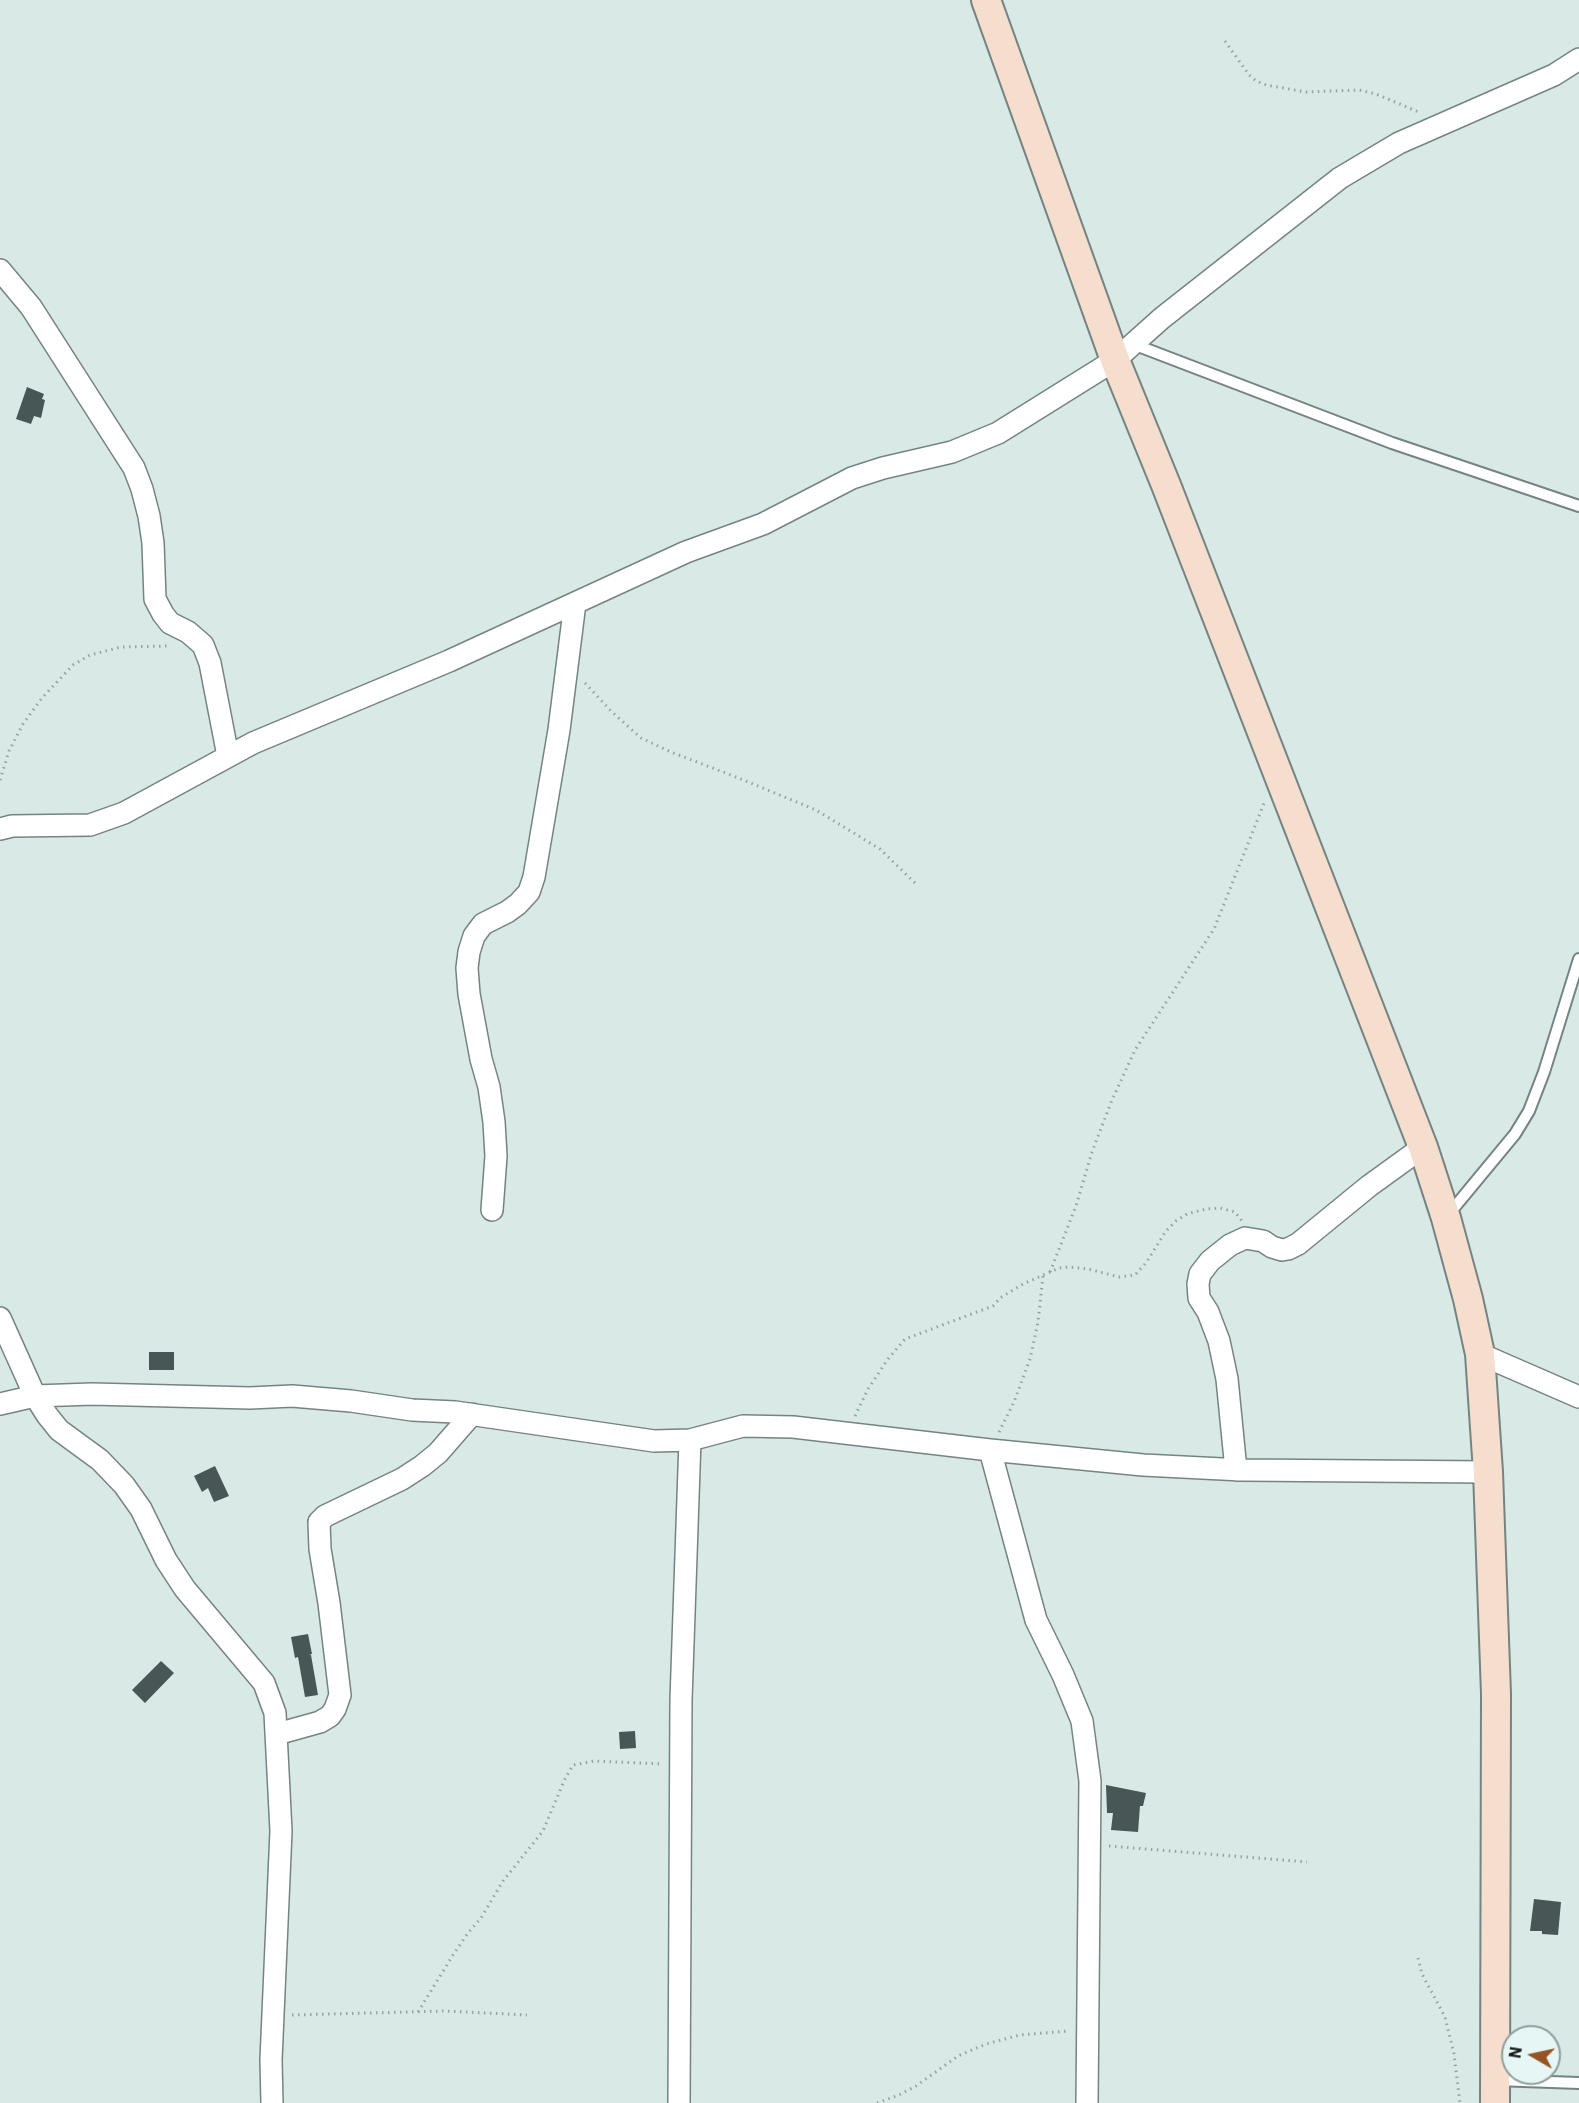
<!DOCTYPE html>
<html>
<head>
<meta charset="utf-8">
<style>
  body { margin:0 }
  #map { position:relative; width:1579px; height:2103px; overflow:hidden; background:#d8e9e6; font-family:"IBM Plex Sans",sans-serif }
  canvas { display:block }
  .north { position:absolute; left:1501px; top:2025px; width:60px; height:60px; box-sizing:border-box; background:#e5f6f4; border:2px solid #919d9c; border-radius:50%; rotate:279deg; font-size:16px; font-weight:700; line-height:24px; text-align:center; color:#121817 }
  .north::after { content:''; display:block; margin:auto; width:21px; height:27px; background:#965423; clip-path:polygon(50% 0,100% 100%,50% 72%,0 100%) }
</style>
</head>
<body>
<div id="map">
<canvas width="1579" height="2103"></canvas>
<div class="north">N</div>
</div>
<script>
const ctx = document.querySelector('canvas').getContext('2d');
ctx.lineJoin = 'round';
function paint(path, color) { ctx.fillStyle = color; ctx.fill(path, 'evenodd'); }
const toPath = rows => new Path2D(rows.map(r => 'M' + r).join(''));
function stroke(path, color, width, dash) { ctx.strokeStyle = color; ctx.lineWidth = width; ctx.lineCap = dash ? 'butt' : 'round'; ctx.setLineDash(dash || []); ctx.stroke(path); }
paint(toPath([
  [27,387,44,394,42,399,45,400,41,418,34,416,31,424,16,419],
  [149,1352,174,1352,174,1370,149,1370],
  [215,1466,229,1496,214,1502,208,1488,202,1492,194,1476],
  [308,1634,312,1654,309,1655,311,1655,318,1695,305,1697,298,1657,295,1658,291,1637],
  [161,1661,174,1673,145,1703,132,1690],
  [635,1731,636,1748,620,1749,619,1732],
  [1106,1785,1146,1793,1143,1806,1140,1806,1138,1832,1111,1830,1113,1813,1107,1813],
  [1534,1899,1561,1902,1558,1935,1542,1934,1542,1931,1530,1931]
]), '#485755');
const lane = toPath([
  [1133,344,1392,443,1579,506],
  [1448,1215,1515,1134,1529,1111,1544,1072,1579,959],
  [1495,2080,1579,2083]
]);
const street = toPath([
  [0,270,31,307,134,468,142,489,149,516,153,543,155,599,163,614,170,623,188,632,203,645,210,663,228,756],
  [0,829,12,826,90,825,124,813,253,743,449,661,686,552,763,524,852,478,883,468,952,452,998,433,1115,360,1162,318,1340,178,1399,143,1554,75,1579,59],
  [492,1210,496,1156,494,1122,489,1087,481,1059,469,994,467,968,469,952,474,936,483,924,507,912,518,904,529,892,534,877,559,730,575,603],
  [0,1318,35,1396,47,1415,59,1430,100,1460,124,1485,141,1509,166,1560,185,1589,264,1683,275,1713,281,1831,271,2060,272,2103],
  [1480,1354,1579,1397],
  [0,1404,35,1396,92,1394,250,1398,292,1396,351,1401,412,1410,455,1412,654,1441,690,1440,743,1426,793,1427,990,1450,1143,1465,1242,1470,1488,1472],
  [990,1450,1036,1620,1063,1675,1082,1721,1090,1781,1087,2103],
  [1236,1470,1227,1379,1219,1341,1208,1312,1199,1298,1198,1284,1200,1274,1210,1261,1230,1245,1245,1238,1263,1241,1272,1247,1282,1250,1288,1249,1298,1244,1369,1186,1423,1147],
  [277,1734,320,1722,330,1716,335,1709,340,1695,329,1603,320,1549,319,1522,325,1516,402,1479,422,1466,438,1453,472,1414],
  [679,2103,681,1700,690,1440]
]);
const secondary = toPath([
  [986,0,1115,360,1166,485,1423,1147,1446,1218,1468,1299,1480,1354,1488,1472,1496,1694,1495,2103]
]);
stroke(lane, '#758482', 14);
stroke(street, '#758482', 24);
stroke(secondary, '#758482', 32);
stroke(toPath([
  [1225,41,1249,75,1256,81,1266,85,1306,92,1359,90,1376,94,1421,113],
  [585,683,611,711,641,738,671,752,736,777,816,810,880,849,915,883],
  [0,780,9,751,23,724,42,698,73,665,90,655,121,647,171,646],
  [1050,1272,1076,1206,1092,1152,1112,1100,1135,1050,1214,929,1265,801],
  [855,1416,868,1389,888,1359,905,1339,993,1306,1000,1298,1023,1284,1059,1268,1069,1267,1088,1269,1119,1277,1135,1275,1146,1263,1166,1231,1176,1221,1187,1214,1206,1209,1220,1208,1235,1212,1242,1221],
  [999,1432,1014,1402,1030,1359,1038,1322,1043,1276],
  [1109,1846,1307,1862],
  [1418,1958,1422,1974,1445,2017,1454,2054,1460,2103],
  [418,2012,453,1955,468,1933,481,1918,503,1881,543,1831,564,1781,573,1765,594,1761,662,1764],
  [292,2015,445,2011,527,2015],
  [877,2103,899,2095,916,2086,958,2056,986,2044,1020,2035,1068,2031]
]), '#96a3a1', 3, [1.5, 4.5]);
stroke(lane, '#fff', 10);
stroke(street, '#fff', 21);
stroke(secondary, '#f6dece', 28);
</script>
</body>
</html>
